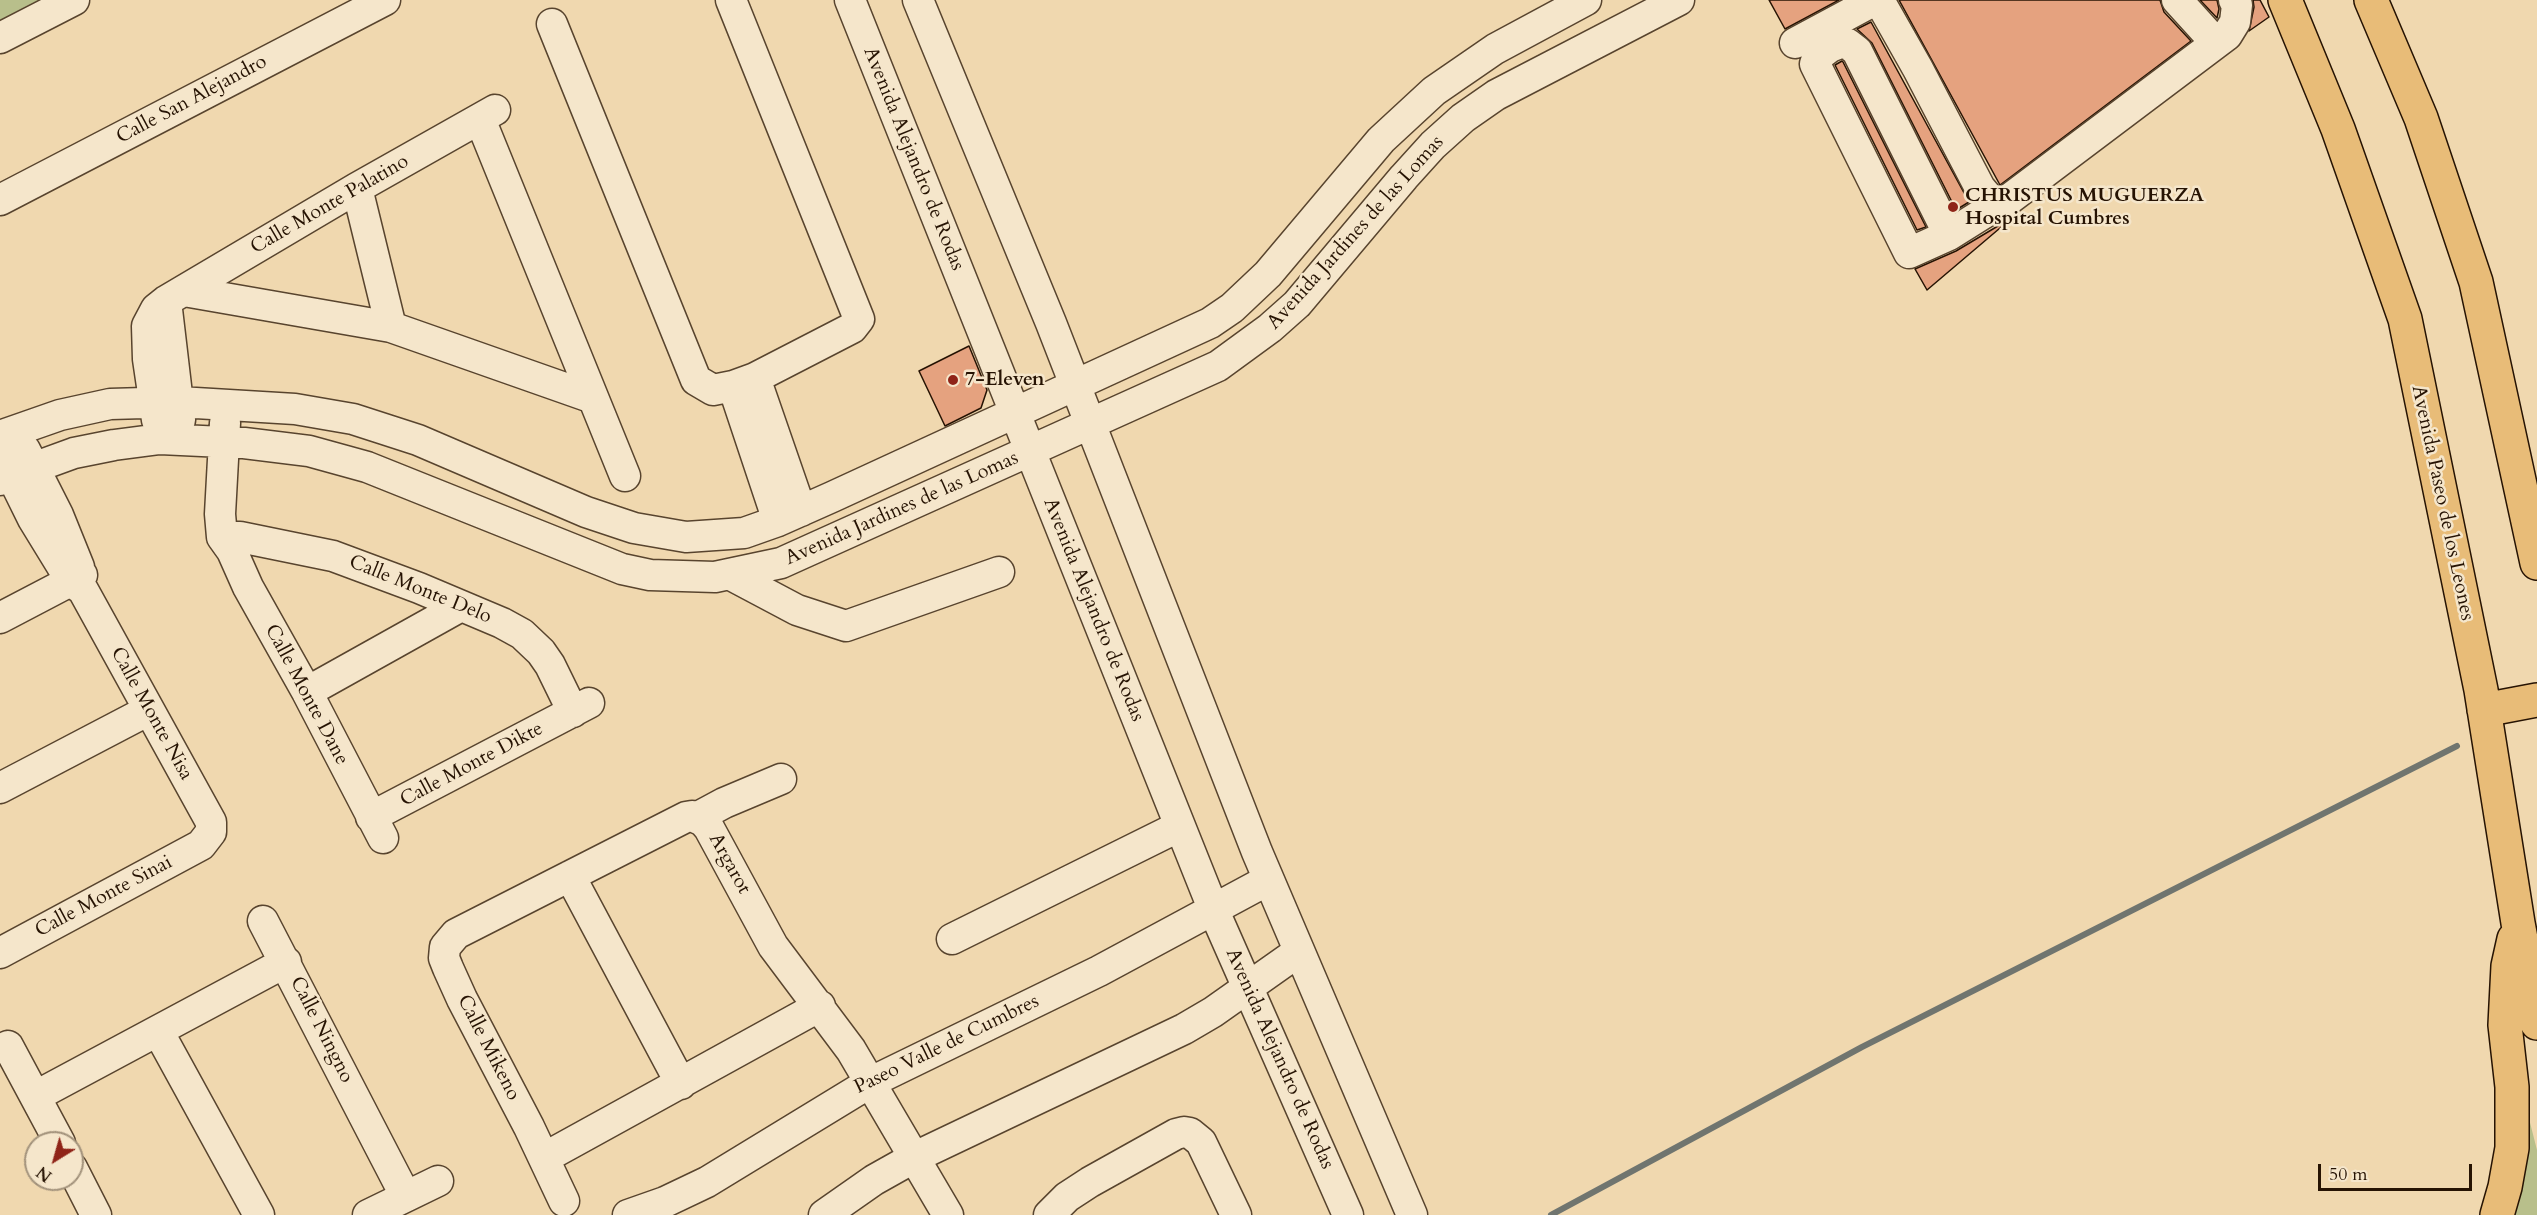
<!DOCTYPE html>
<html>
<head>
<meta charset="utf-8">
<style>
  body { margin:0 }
  #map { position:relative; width:2537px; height:1215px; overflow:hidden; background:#f0d8af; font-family:Cardo,serif }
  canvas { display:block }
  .north { position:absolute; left:24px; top:1131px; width:60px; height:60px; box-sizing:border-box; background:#f5e6cb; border:2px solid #a2927b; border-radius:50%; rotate:217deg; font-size:16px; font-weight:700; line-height:24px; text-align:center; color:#261303 }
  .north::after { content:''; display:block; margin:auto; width:21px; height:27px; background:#8f2418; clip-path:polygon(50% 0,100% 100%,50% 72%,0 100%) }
  .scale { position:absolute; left:2318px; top:1164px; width:154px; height:27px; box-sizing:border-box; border:3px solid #261303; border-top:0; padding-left:8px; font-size:18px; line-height:21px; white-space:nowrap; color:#261303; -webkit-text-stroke:4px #f5e6cb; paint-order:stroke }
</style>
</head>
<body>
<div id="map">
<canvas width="2537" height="1215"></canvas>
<div class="north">N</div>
<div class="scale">50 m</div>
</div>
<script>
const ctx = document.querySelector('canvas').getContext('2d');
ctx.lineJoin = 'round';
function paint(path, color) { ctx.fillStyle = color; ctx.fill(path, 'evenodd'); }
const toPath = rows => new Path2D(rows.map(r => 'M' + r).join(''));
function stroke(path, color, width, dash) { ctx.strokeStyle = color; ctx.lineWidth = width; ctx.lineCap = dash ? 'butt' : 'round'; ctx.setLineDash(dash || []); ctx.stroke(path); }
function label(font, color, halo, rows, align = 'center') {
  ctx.font = font + ' Cardo,serif'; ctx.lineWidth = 5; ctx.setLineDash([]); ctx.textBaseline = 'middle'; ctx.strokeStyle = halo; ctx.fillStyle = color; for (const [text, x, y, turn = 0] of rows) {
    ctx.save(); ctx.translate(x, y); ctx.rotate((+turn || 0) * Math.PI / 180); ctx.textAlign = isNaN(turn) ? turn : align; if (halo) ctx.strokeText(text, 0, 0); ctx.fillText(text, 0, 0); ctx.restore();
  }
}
paint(toPath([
  [0,0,58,0,0,31],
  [2525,1103,2537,1150,2537,1215,2506,1215]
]), '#b8bf8b');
stroke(toPath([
  [1551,1215,1862,1047,2457,746]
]), '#70756f', 6);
const building = toPath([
  [1769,0,1839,0,1785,29,1769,0],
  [1899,0,2160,0,2164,12,2191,41,2000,185,1899,0],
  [2200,0,2217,0,2219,9,2217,18,2200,0],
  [2253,0,2260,0,2269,17,2249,31,2254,7,2253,0],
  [1871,22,1969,202,1956,210,1872,43,1857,29,1871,22],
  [1842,61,1843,62,1926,227,1917,230,1835,65,1842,61],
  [2013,217,1927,290,1915,269,1956,251,2013,217],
  [969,346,987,390,981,408,945,426,919,371,969,346]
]);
paint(building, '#e5a27f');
stroke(building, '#261303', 1.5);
const minor = toPath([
  [850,0,1214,911,1348,1215],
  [918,0,1051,323,1257,852,1412,1215],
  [1879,0,1918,69,1980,188,1991,201,2004,203,2227,35,2235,22,2237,5,2234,0],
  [2177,0,2216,43],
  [552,24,696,380,713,390,733,386,755,378,852,328,859,319,731,0],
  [0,38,74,0],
  [1795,43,1875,0],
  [480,119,625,476],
  [357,188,391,327],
  [0,200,385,0],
  [1949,235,1857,51,1848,44,1840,43,1830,47,1818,56,1815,64,1909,253,1949,235,2000,203],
  [184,291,391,327,593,398],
  [166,301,180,420],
  [755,378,801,511],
  [733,386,778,521],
  [157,420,148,359,147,326,156,309,166,301,357,188,495,110],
  [225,423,220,514,222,537,232,551,248,587,307,692,383,838],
  [0,436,60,415,110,404,179,402,295,409,353,419,418,440,586,512,634,528,686,537,744,533,778,521,832,497,1210,323,1232,308,1268,274,1381,140,1434,91,1495,49,1586,0],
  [25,450,58,515,79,567],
  [0,480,74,453,114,445,160,439,244,443,309,451,367,467,622,569,650,575,715,577,781,563,1218,366,1270,328,1297,304,1404,177,1433,145,1463,118,1496,95,1679,0],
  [222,537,240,537,333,556,419,588,502,623,522,634,541,652,550,665,573,712],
  [731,575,797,610,846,626,999,572],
  [0,618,82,575],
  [307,692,461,606],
  [0,788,149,710],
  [371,817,589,703],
  [698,817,724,803,781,779],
  [570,876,681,1084],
  [263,921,405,1195],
  [952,939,1180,826],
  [0,953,201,845,211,832,211,822,83,590,71,581,33,519,3,458],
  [158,1031,259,1215],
  [8,1046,60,1143],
  [36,1096,286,962],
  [544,1158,820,1006],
  [72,1168,96,1215],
  [564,1201,529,1127,462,999,448,968,444,958,445,947,456,934,686,817,692,816,703,821,709,828,773,946,851,1050,948,1215],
  [368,1215,438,1181],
  [628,1215,665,1202,707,1182,871,1082,1099,971,1268,880],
  [824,1215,874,1180,915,1157,1184,1029,1213,1012,1298,952],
  [1049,1215,1067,1197,1090,1182,1176,1134,1184,1132,1190,1133,1201,1142,1236,1215]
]);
const major = toPath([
  [2285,0,2338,129,2405,319,2481,690,2518,923,2537,1023],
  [2371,0,2421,118,2476,282,2537,563],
  [2484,710,2537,700],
  [2497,1215,2505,1187,2512,1148,2512,1087,2505,1025,2508,966,2514,939]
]);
stroke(minor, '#58442e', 33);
stroke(major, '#261303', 36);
stroke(minor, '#f5e6cb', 30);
stroke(major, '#e8bc78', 33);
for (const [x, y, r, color] of [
  [1953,207,6,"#8f2418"],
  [953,380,6,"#8f2418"]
]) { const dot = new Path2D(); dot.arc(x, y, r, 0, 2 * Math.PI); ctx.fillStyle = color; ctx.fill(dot); stroke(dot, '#f5e6cb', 2); }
label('20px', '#261303', '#f5e6cb', [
  ["Calle San Alejandro",192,100,-28],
  ["Avenida Alejandro de Rodas",913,159,68],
  ["Calle Monte Palatino",330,205,-30],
  ["Avenida Jardines de las Lomas",1356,233,-48],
  ["Avenida Paseo de los Leones",2442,503,78],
  ["Avenida Jardines de las Lomas",902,509,-24],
  ["Calle Monte Delo",420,590,22],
  ["Avenida Alejandro de Rodas",1093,610,68],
  ["Calle Monte Dane",306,695,62],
  ["Calle Monte Nisa",151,714,61],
  ["Calle Monte Dikte",472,765,-28],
  ["Argarot",729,864,61],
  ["Calle Monte Sinai",104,897,-28],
  ["Calle Ningno",321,1030,63],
  ["Paseo Valle de Cumbres",947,1045,-26],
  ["Calle Mikeno",488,1048,63],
  ["Avenida Alejandro de Rodas",1279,1059,66]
]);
label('bold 20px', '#261303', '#f5e6cb', [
  ["CHRISTUS MUGUERZA",1965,196],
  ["Hospital Cumbres",1965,219],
  ["7-Eleven",965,380]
], 'left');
</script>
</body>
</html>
